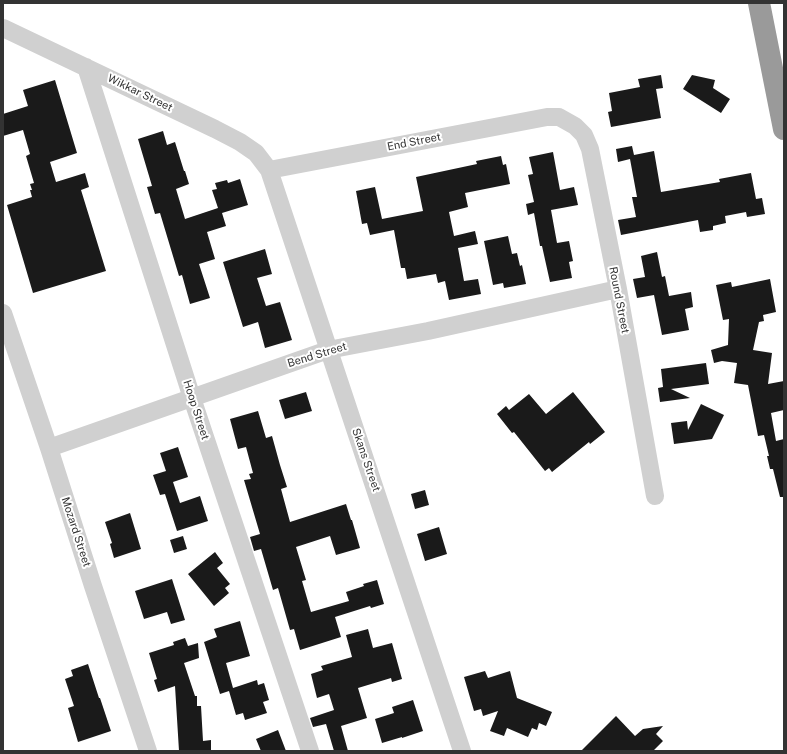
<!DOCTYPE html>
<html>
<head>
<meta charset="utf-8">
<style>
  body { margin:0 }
  #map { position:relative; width:787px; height:754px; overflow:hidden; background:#fff; font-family:"Public Sans",sans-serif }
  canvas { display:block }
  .frame { position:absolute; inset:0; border:4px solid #333; pointer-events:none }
</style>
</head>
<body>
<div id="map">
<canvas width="787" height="754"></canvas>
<div class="frame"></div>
</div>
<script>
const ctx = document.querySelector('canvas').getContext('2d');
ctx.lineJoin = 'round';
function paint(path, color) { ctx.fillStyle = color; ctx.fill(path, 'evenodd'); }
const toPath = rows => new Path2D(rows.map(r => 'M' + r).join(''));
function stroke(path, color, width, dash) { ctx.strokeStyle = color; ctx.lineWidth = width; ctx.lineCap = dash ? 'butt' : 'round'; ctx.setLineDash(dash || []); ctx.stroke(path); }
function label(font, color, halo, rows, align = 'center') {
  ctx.font = font + ' "Public Sans",sans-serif'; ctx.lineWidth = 4; ctx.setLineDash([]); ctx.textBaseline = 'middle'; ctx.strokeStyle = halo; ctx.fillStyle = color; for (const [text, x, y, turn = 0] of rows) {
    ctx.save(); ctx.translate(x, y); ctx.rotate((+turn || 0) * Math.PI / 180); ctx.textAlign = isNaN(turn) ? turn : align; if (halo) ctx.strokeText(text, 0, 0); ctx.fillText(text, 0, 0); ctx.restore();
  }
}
paint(toPath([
  [661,75,663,88,656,89,661,118,611,127,608,112,612,111,609,93,640,87,638,79],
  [692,75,715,80,713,88,730,99,721,113,683,89],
  [55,80,77,153,50,162,56,182,85,173,89,187,81,190,106,271,33,293,7,205,32,197,30,190,32,190,30,184,34,183,26,156,30,154,23,130,3,136,3,114,28,106,23,90],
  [163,131,167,145,175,142,184,171,185,171,189,184,176,189,185,219,218,208,212,190,217,189,215,183,227,180,228,183,240,179,248,205,222,213,226,226,207,232,215,259,199,264,210,298,190,304,182,275,179,276,160,213,155,214,147,187,152,186,138,139],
  [632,146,634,155,654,151,661,192,720,182,719,179,751,173,756,199,762,198,765,214,747,217,746,212,725,216,726,223,713,226,713,230,700,232,698,220,621,235,618,220,636,217,632,197,637,197,630,159,618,162,616,149],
  [553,152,560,190,574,187,578,205,551,210,557,243,569,241,573,261,569,262,572,278,550,282,542,246,540,246,534,213,528,215,526,204,534,202,528,175,533,174,529,157],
  [501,156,503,165,506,164,510,184,465,193,468,207,449,212,454,236,475,231,478,244,458,248,464,281,478,279,481,294,449,300,445,281,438,283,436,274,407,279,405,268,401,268,394,230,370,235,367,223,362,224,356,191,375,187,382,219,423,211,416,177,477,164,476,161],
  [508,236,512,254,517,253,520,266,522,265,526,284,504,288,503,283,493,285,484,241],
  [265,249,272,274,257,278,266,306,280,302,292,340,265,348,258,322,243,327,223,262],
  [657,252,662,277,665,276,669,296,691,292,693,307,685,309,689,330,662,335,654,295,637,298,633,279,645,277,641,256],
  [770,279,776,312,763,315,764,321,759,322,753,350,772,353,768,384,784,381,784,410,771,413,776,441,784,439,784,497,780,497,773,469,770,469,767,456,769,456,764,435,758,436,748,385,734,383,737,363,722,361,714,363,711,350,728,345,729,319,723,320,716,285,731,282,732,287],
  [706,363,709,384,671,389,690,398,660,402,658,388,663,387,661,369],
  [306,392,312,411,285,419,279,400],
  [573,392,605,432,590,444,589,442,552,472,549,468,545,471,514,432,512,433,497,414,506,406,509,410,529,394,546,414],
  [701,404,724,415,712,439,674,444,671,423,687,421,688,430],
  [258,411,266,438,272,436,280,465,287,487,281,489,290,522,346,504,351,520,352,520,360,548,336,555,330,536,296,547,306,580,302,581,311,612,349,601,346,592,364,586,363,584,377,580,384,604,371,608,370,606,335,617,341,637,300,650,294,629,290,630,278,588,273,590,261,549,254,551,250,537,260,534,244,480,251,479,249,474,253,473,246,447,238,449,230,419],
  [178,447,188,477,173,482,180,503,200,496,208,521,177,531,165,494,160,495,153,475,166,471,160,453],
  [425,490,429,505,415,509,411,494],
  [130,513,141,549,114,558,110,544,112,543,105,522],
  [439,527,447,554,425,561,417,534],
  [183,536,187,549,174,553,170,540],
  [215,552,223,563,217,568,230,584,225,588,229,593,214,606,188,574],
  [172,579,185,620,171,624,167,612,144,619,135,591],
  [240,621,250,656,226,663,233,688,257,680,258,685,264,683,269,700,263,702,267,713,245,720,243,713,236,715,229,691,220,694,204,642,217,637,214,629],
  [368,629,373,648,392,643,402,679,392,682,391,678,358,688,367,718,341,726,348,751,334,751,326,724,313,727,310,718,334,710,329,694,317,698,311,674,323,670,321,666,352,657,346,635],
  [185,638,188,646,198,643,199,658,184,663,195,696,197,696,197,706,201,706,203,741,211,740,211,751,179,751,175,686,158,692,154,680,157,679,149,653,174,645,173,642],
  [88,664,99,698,100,698,111,731,78,742,68,708,74,706,65,679,73,676,71,670],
  [485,671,488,678,510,671,517,698,552,712,546,726,539,723,537,730,532,728,528,737,507,728,504,736,490,731,498,711,483,716,481,709,474,711,464,677],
  [413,700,423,731,402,738,402,737,382,743,375,719,394,713,392,707],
  [616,716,635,736,643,729,663,726,656,734,663,741,653,751,581,751],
  [278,730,286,751,261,751,256,739]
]), '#1a1a1a');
stroke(toPath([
  [3,28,215,129,240,142,256,153,269,170,462,751],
  [86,67,192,398,310,751],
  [269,170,547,117,559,117,575,126,584,135,590,149,618,289,655,496],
  [3,313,49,448,93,586,148,751],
  [49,448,328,350,428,331,618,289]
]), '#d0d0d0', 18);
stroke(toPath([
  [759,3,784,129]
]), '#9a9a9a', 22);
label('11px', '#333', '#fff', [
  ["Wikkar Street",140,93,26],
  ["End Street",414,142,-11],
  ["Round Street",619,300,79],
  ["Bend Street",317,355,-17],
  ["Hoop Street",196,410,72],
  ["Skans Street",366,460,71],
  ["Mozard Street",76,532,72]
]);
</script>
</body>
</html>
